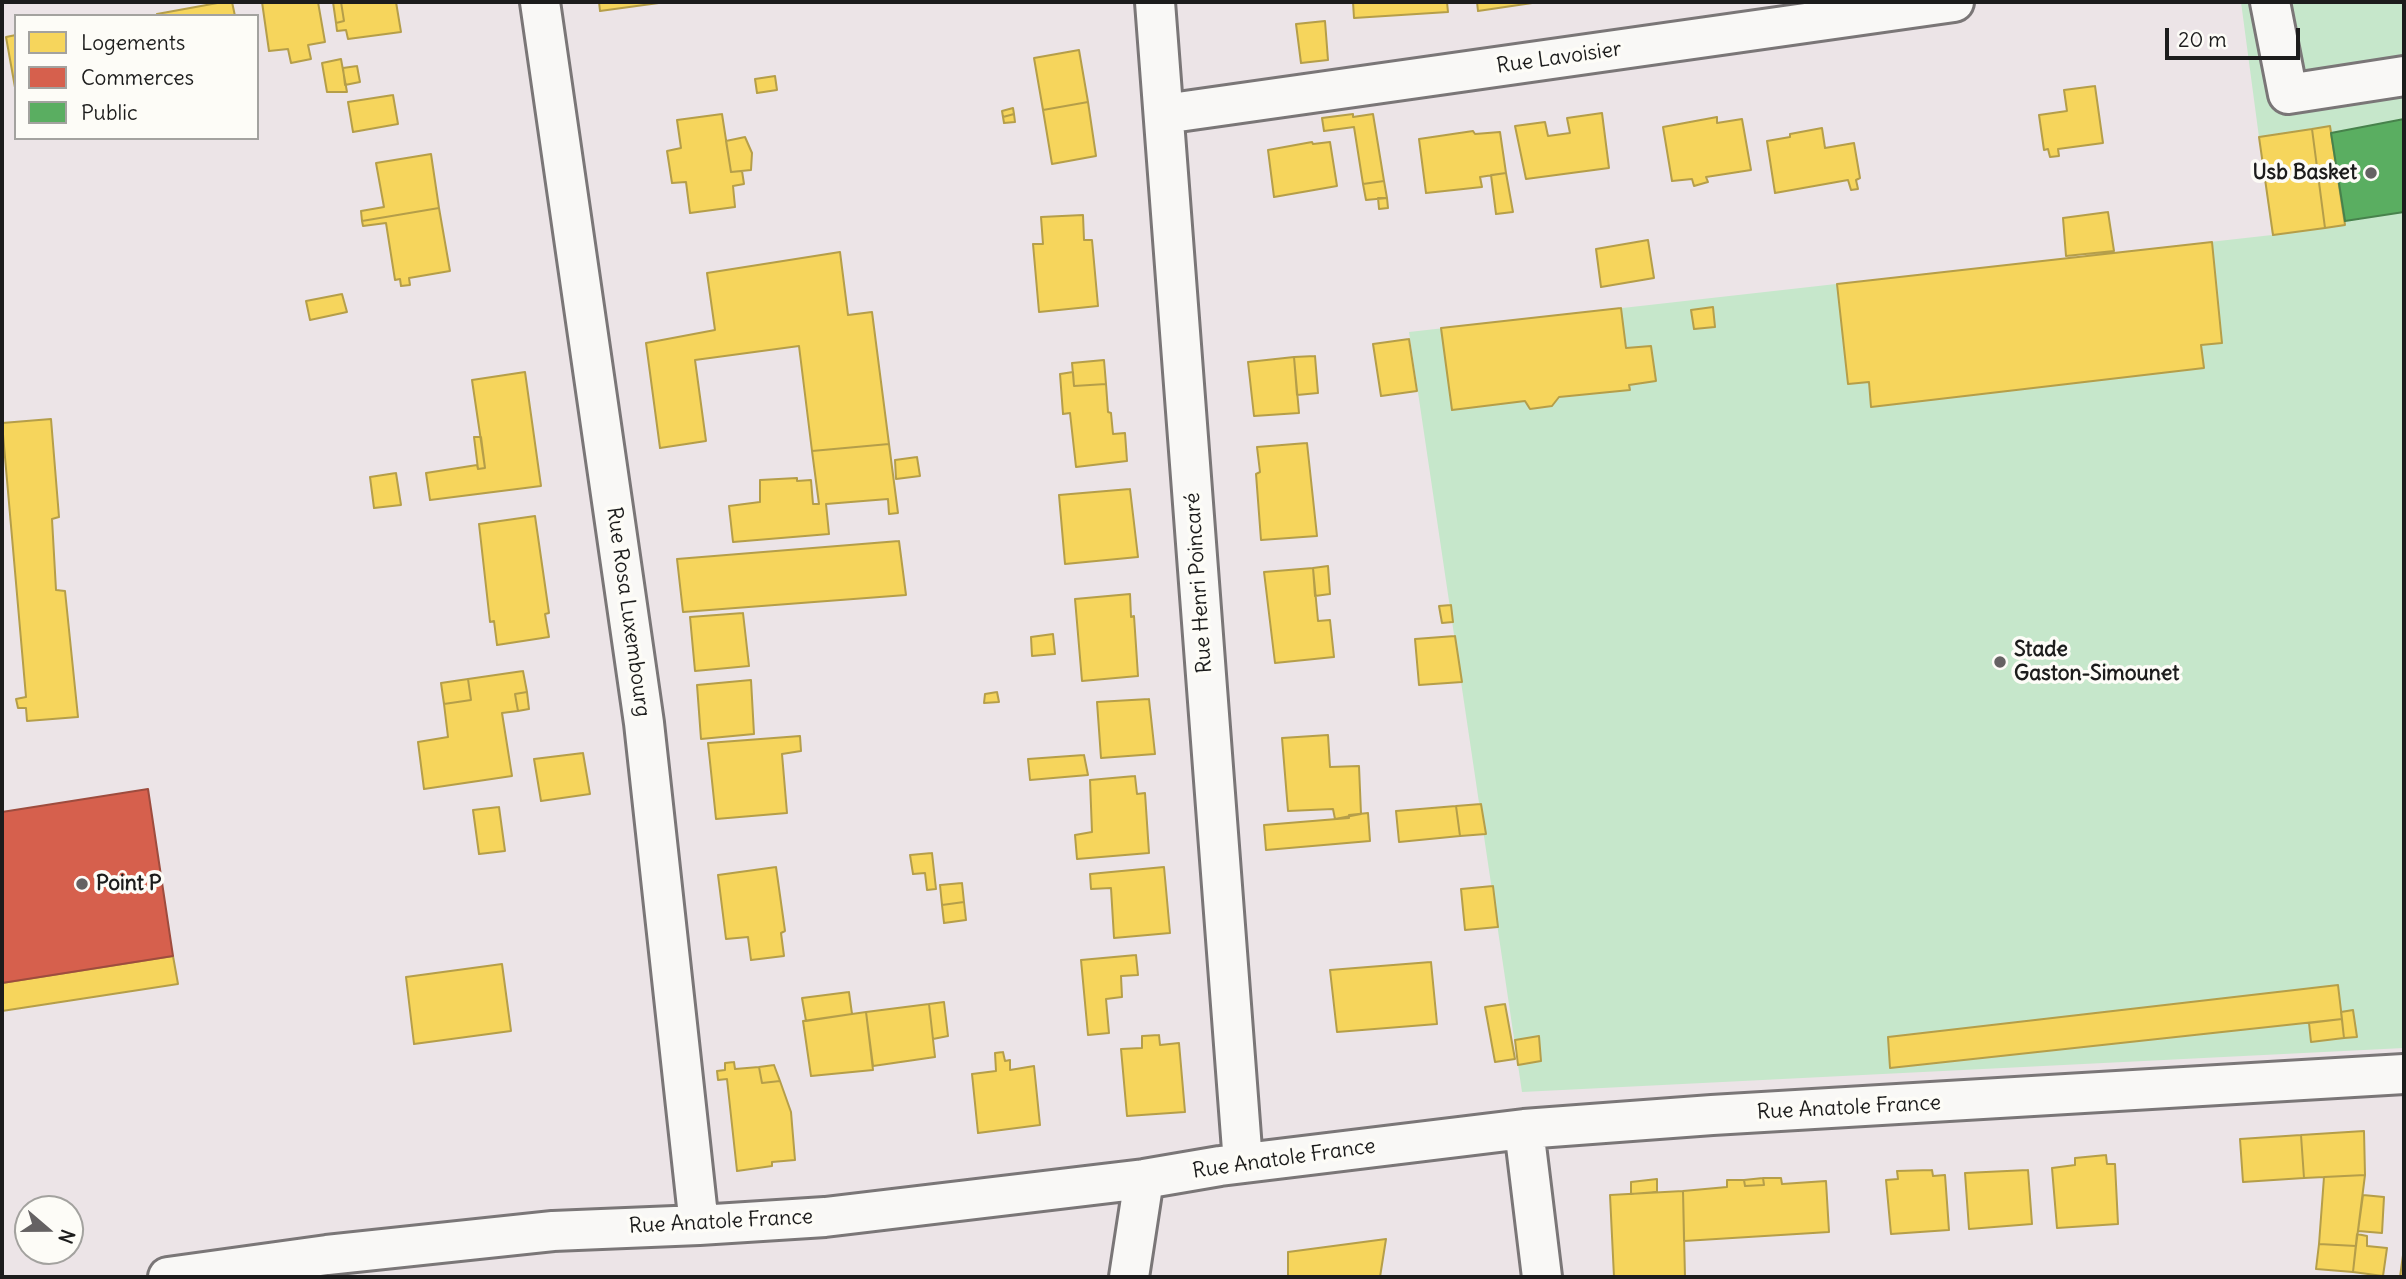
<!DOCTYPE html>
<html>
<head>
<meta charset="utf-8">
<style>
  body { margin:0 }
  #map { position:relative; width:2406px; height:1279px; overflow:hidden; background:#ece4e7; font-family:Delius,sans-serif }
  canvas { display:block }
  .frame { position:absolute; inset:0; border:4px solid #1c1c1c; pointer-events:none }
  .legend { position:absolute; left:14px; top:14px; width:245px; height:126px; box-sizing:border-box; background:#fdfcf7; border:2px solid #a3a29f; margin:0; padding:9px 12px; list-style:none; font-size:21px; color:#1c1c1c }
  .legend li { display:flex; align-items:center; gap:14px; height:35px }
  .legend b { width:35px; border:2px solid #a3a29f }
  .north { position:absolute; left:14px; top:1195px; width:70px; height:70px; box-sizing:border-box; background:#fdfcf7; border:2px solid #a3a29f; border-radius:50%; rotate:110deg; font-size:19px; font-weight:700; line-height:28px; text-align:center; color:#1c1c1c }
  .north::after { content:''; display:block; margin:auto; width:24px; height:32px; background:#656263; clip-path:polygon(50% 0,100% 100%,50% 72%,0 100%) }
  .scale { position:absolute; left:2165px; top:28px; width:135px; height:32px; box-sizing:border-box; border:4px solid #1c1c1c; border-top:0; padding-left:9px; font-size:21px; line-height:24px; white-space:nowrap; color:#1c1c1c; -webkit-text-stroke:5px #fdfcf7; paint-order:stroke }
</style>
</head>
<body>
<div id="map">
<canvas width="2406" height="1279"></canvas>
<div class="frame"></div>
<ul class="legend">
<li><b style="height:19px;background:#f6d55c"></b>Logements</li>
<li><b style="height:19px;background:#d6604d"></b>Commerces</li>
<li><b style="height:19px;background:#5aae61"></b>Public</li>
</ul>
<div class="north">N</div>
<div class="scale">20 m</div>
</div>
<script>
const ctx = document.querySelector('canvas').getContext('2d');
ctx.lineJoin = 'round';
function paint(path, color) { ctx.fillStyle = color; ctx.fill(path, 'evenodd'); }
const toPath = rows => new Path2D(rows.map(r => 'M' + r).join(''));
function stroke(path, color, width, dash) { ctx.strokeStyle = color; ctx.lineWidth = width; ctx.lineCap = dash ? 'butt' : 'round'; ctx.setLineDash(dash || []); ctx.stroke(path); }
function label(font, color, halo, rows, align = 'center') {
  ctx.font = font + ' Delius,sans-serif'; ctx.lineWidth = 7; ctx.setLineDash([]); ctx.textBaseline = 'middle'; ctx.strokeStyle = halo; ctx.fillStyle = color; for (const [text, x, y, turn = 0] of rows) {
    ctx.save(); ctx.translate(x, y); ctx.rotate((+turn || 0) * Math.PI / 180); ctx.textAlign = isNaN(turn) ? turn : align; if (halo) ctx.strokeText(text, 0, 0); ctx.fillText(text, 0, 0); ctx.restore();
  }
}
paint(toPath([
  [2241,2,2404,2,2404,1048,1522,1092,1409,332,2272,235]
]), '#c6e7cb');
const homes = toPath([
  [223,2,232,2,235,16,158,16,157,14,223,2],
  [262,2,318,2,325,42,308,45,311,59,291,63,288,49,269,51,262,2],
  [333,2,341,2,344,21,336,23,333,2],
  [341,2,396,2,401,32,348,39,346,30,337,31,336,23,344,21,341,2],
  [599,2,666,2,600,11,599,2],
  [1353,2,1447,2,1448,12,1354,18,1353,2],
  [1477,2,1539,2,1478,11,1477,2],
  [1325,21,1328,60,1301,63,1296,24,1325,21],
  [16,35,16,93,6,37,16,35],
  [1079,50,1088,102,1043,110,1034,58,1079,50],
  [341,59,347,92,327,92,322,63,341,59],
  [357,66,360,82,345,85,343,68,357,66],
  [775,76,777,90,757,93,755,79,775,76],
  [2095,86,2103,143,2058,149,2059,156,2050,157,2048,149,2044,150,2039,115,2067,111,2064,90,2095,86],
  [393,95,398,124,353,132,348,102,393,95],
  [1088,102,1096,156,1052,164,1043,110,1088,102],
  [1013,108,1014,114,1003,117,1002,111,1013,108],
  [1602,113,1609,168,1526,179,1515,126,1545,122,1548,136,1570,133,1567,118,1602,113],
  [722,114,731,172,742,171,744,184,733,186,735,207,690,213,686,182,672,183,667,151,681,148,677,120,722,114],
  [1014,114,1015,122,1004,123,1003,117,1014,114],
  [1353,114,1353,117,1373,114,1384,181,1363,184,1354,127,1324,131,1322,118,1353,114],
  [1717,117,1717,123,1742,119,1751,170,1706,177,1708,182,1694,186,1692,179,1672,181,1663,127,1717,117],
  [2330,126,2345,225,2325,228,2312,129,2330,126],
  [1822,128,1825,148,1854,143,1860,178,1856,180,1858,189,1851,190,1848,180,1775,193,1767,141,1790,137,1790,134,1822,128],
  [2312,129,2325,228,2273,235,2259,137,2312,129],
  [1473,131,1475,134,1500,132,1506,173,1480,177,1482,187,1426,193,1419,139,1473,131],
  [745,137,752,153,751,170,731,172,726,141,745,137],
  [1312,142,1313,144,1330,142,1337,186,1274,197,1268,150,1312,142],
  [431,154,439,208,362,221,361,211,384,207,376,163,431,154],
  [1506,173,1513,212,1496,214,1491,175,1506,173],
  [1384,181,1387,198,1366,200,1363,184,1384,181],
  [1378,198,1387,198,1388,208,1379,209,1378,198],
  [439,208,450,271,409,278,410,285,401,286,400,279,395,280,386,223,363,226,362,221,439,208],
  [2108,212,2114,251,2066,256,2063,218,2108,212],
  [1083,215,1084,240,1092,240,1098,306,1039,312,1033,244,1043,244,1041,217,1083,215],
  [1648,240,1654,278,1601,287,1596,249,1648,240],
  [2212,242,2222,343,2201,345,2204,368,1871,407,1869,382,1848,384,1837,284,2212,242],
  [840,252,848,315,872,312,889,444,812,451,799,346,695,360,706,441,660,448,646,343,715,330,707,273,840,252],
  [342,294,347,312,310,320,306,301,342,294],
  [1713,307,1715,327,1694,329,1691,310,1713,307],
  [1621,308,1626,348,1651,346,1656,381,1629,385,1630,390,1559,397,1552,406,1530,409,1525,401,1452,410,1441,328,1621,308],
  [1409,339,1417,391,1381,396,1373,344,1409,339],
  [1315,356,1318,393,1297,395,1294,357,1315,356],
  [1294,357,1299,413,1254,416,1248,362,1294,357],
  [1104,360,1106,384,1074,386,1072,363,1104,360],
  [525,372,541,486,430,500,426,473,477,465,478,469,485,468,472,380,525,372],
  [1073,372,1074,386,1106,384,1108,412,1111,413,1113,434,1125,433,1127,461,1076,467,1070,413,1063,414,1060,374,1073,372],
  [51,419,59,517,52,519,56,590,65,591,78,717,27,721,26,708,18,708,16,699,26,697,2,423,51,419],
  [474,437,481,437,485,468,478,469,474,437],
  [1307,443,1317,536,1261,540,1256,474,1260,472,1257,447,1307,443],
  [889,444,898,513,889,514,888,499,826,504,829,534,733,542,729,506,760,502,760,480,797,478,797,481,811,480,813,504,819,504,812,451,889,444],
  [917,457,920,476,896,479,895,460,917,457],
  [396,473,401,505,374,508,370,477,396,473],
  [1130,489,1138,557,1065,564,1059,495,1130,489],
  [535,516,549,613,545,614,549,637,497,645,494,621,490,622,479,524,535,516],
  [899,541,906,595,683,612,677,559,899,541],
  [1328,566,1330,594,1315,596,1313,568,1328,566],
  [1313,568,1318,621,1330,620,1334,657,1275,663,1264,572,1313,568],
  [1130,594,1131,617,1134,616,1138,676,1082,681,1075,599,1130,594],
  [1451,605,1453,622,1442,623,1439,606,1451,605],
  [743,613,749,666,695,671,690,617,743,613],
  [1053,634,1055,654,1032,656,1031,637,1053,634],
  [1455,636,1462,682,1419,685,1415,639,1455,636],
  [523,671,527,692,515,694,518,711,502,713,512,776,424,789,418,742,448,737,444,704,471,700,468,679,523,671],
  [468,679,471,700,444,704,441,683,468,679],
  [751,680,754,734,701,739,697,685,751,680],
  [527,692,529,709,518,711,515,694,527,692],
  [997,692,999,702,984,703,985,694,997,692],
  [1149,699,1155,754,1101,758,1097,702,1149,699],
  [1328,735,1330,767,1359,766,1361,814,1335,819,1333,809,1288,811,1282,738,1328,735],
  [800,736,801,751,782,754,787,813,716,819,708,743,800,736],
  [583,753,590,794,541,801,534,759,583,753],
  [1084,755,1088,775,1030,780,1028,759,1084,755],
  [1135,776,1137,794,1145,793,1149,853,1077,859,1075,835,1092,832,1090,780,1135,776],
  [1481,804,1486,834,1460,836,1456,806,1481,804],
  [1456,806,1460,836,1399,842,1396,811,1456,806],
  [499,807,505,851,479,854,473,810,499,807],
  [1368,813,1370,841,1266,850,1264,825,1349,818,1349,815,1368,813],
  [932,853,936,889,927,890,925,873,913,874,910,855,932,853],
  [776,867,785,931,781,933,784,956,751,960,748,937,726,939,718,875,776,867],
  [1164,867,1170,933,1114,938,1111,888,1091,889,1090,874,1164,867],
  [962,883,964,902,942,905,940,885,962,883],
  [1493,886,1498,927,1465,930,1461,889,1493,886],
  [964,902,966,920,944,923,942,905,964,902],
  [1136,955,1138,975,1121,976,1122,997,1106,999,1109,1033,1088,1035,1081,960,1136,955],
  [173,956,178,984,2,1011,2,983,173,956],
  [1431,962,1437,1024,1337,1032,1330,970,1431,962],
  [502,964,511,1031,414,1044,406,977,502,964],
  [2338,985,2342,1019,1890,1068,1888,1037,2338,985],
  [849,992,852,1014,806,1021,802,998,849,992],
  [944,1002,948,1036,933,1039,929,1004,944,1002],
  [929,1004,935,1057,873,1066,866,1012,929,1004],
  [1505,1004,1515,1059,1495,1062,1485,1007,1505,1004],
  [2353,1010,2357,1037,2344,1038,2341,1012,2353,1010],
  [866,1012,873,1070,811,1076,803,1021,866,1012],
  [2342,1019,2344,1038,2311,1042,2309,1023,2342,1019],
  [1159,1035,1160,1045,1179,1043,1185,1112,1127,1116,1121,1049,1142,1048,1142,1036,1159,1035],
  [1539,1036,1541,1061,1518,1065,1515,1040,1539,1036],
  [1003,1052,1005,1061,1010,1060,1010,1070,1034,1066,1040,1125,978,1133,972,1074,996,1071,995,1053,1003,1052],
  [734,1062,735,1069,759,1067,762,1083,780,1081,791,1112,795,1160,772,1162,772,1166,737,1171,727,1079,718,1080,717,1071,725,1070,725,1063,734,1062],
  [774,1065,780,1081,762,1083,759,1067,774,1065],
  [2364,1131,2365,1175,2304,1178,2301,1135,2364,1131],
  [2301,1135,2304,1178,2243,1182,2240,1139,2301,1135],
  [2106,1155,2107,1164,2115,1164,2118,1224,2057,1228,2052,1168,2075,1165,2075,1158,2106,1155],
  [1932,1170,1933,1176,1945,1175,1949,1230,1891,1234,1886,1180,1898,1179,1897,1171,1932,1170],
  [2028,1170,2032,1224,1969,1229,1965,1173,2028,1170],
  [2365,1175,2356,1246,2319,1244,2324,1177,2365,1175],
  [1763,1178,1781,1178,1782,1184,1826,1181,1829,1232,1684,1241,1683,1191,1727,1187,1727,1180,1744,1180,1745,1186,1764,1185,1763,1178],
  [1763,1178,1764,1185,1745,1186,1744,1180,1763,1178],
  [1657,1179,1657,1192,1631,1194,1631,1182,1657,1179],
  [1683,1191,1685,1277,1614,1277,1610,1195,1683,1191],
  [2363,1195,2384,1197,2382,1233,2358,1231,2363,1195],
  [2357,1234,2367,1236,2367,1246,2387,1248,2383,1276,2353,1272,2357,1234],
  [1386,1239,1380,1277,1288,1277,1288,1252,1386,1239],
  [2319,1244,2356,1246,2353,1272,2316,1269,2319,1244],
  [2404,1248,2404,1277,2400,1277,2404,1248]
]);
paint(homes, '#f6d55c');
stroke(homes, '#b59e49', 2);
const shops = toPath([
  [148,789,173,956,2,983,2,812,148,789]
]);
paint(shops, '#d6604d');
stroke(shops, '#9e4c3e', 2);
const public = toPath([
  [2404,119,2404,212,2345,221,2331,133,2404,119]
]);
paint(public, '#5aae61');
stroke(public, '#47824c', 2);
const minor = toPath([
  [540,2,644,723,699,1225],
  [1155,2,1243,1163],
  [2270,2,2288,94,2404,76],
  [1164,114,1954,2],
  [1524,1129,1542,1277],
  [168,1277,327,1255,553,1231,699,1225,825,1217,1144,1179,1220,1166,1524,1129,1712,1115,2404,1074],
  [1129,1277,1144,1179]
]);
stroke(minor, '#7a7677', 44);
stroke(minor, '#f9f8f6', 38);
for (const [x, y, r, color] of [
  [2371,173,7,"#656263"],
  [2000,662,7,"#656263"],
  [82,884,7,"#656263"]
]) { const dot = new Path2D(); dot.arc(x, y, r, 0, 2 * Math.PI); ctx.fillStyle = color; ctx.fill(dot); stroke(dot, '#fdfcf7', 2.5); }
label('21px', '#1c1c1c', '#fdfcf7', [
  ["Rue Lavoisier",1559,58,-8],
  ["Rue Henri Poincaré",1199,583,-94],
  ["Rue Rosa Luxembourg",628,612,82],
  ["Rue Anatole France",1849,1108,-3],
  ["Rue Anatole France",1284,1159,-8],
  ["Rue Anatole France",721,1222,-3]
]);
label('bold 21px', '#1c1c1c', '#fdfcf7', [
  ["Usb Basket",2357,173,"right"],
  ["Stade",2014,650],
  ["Gaston-Simounet",2014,674],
  ["Point P",96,884]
], 'left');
</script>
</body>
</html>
